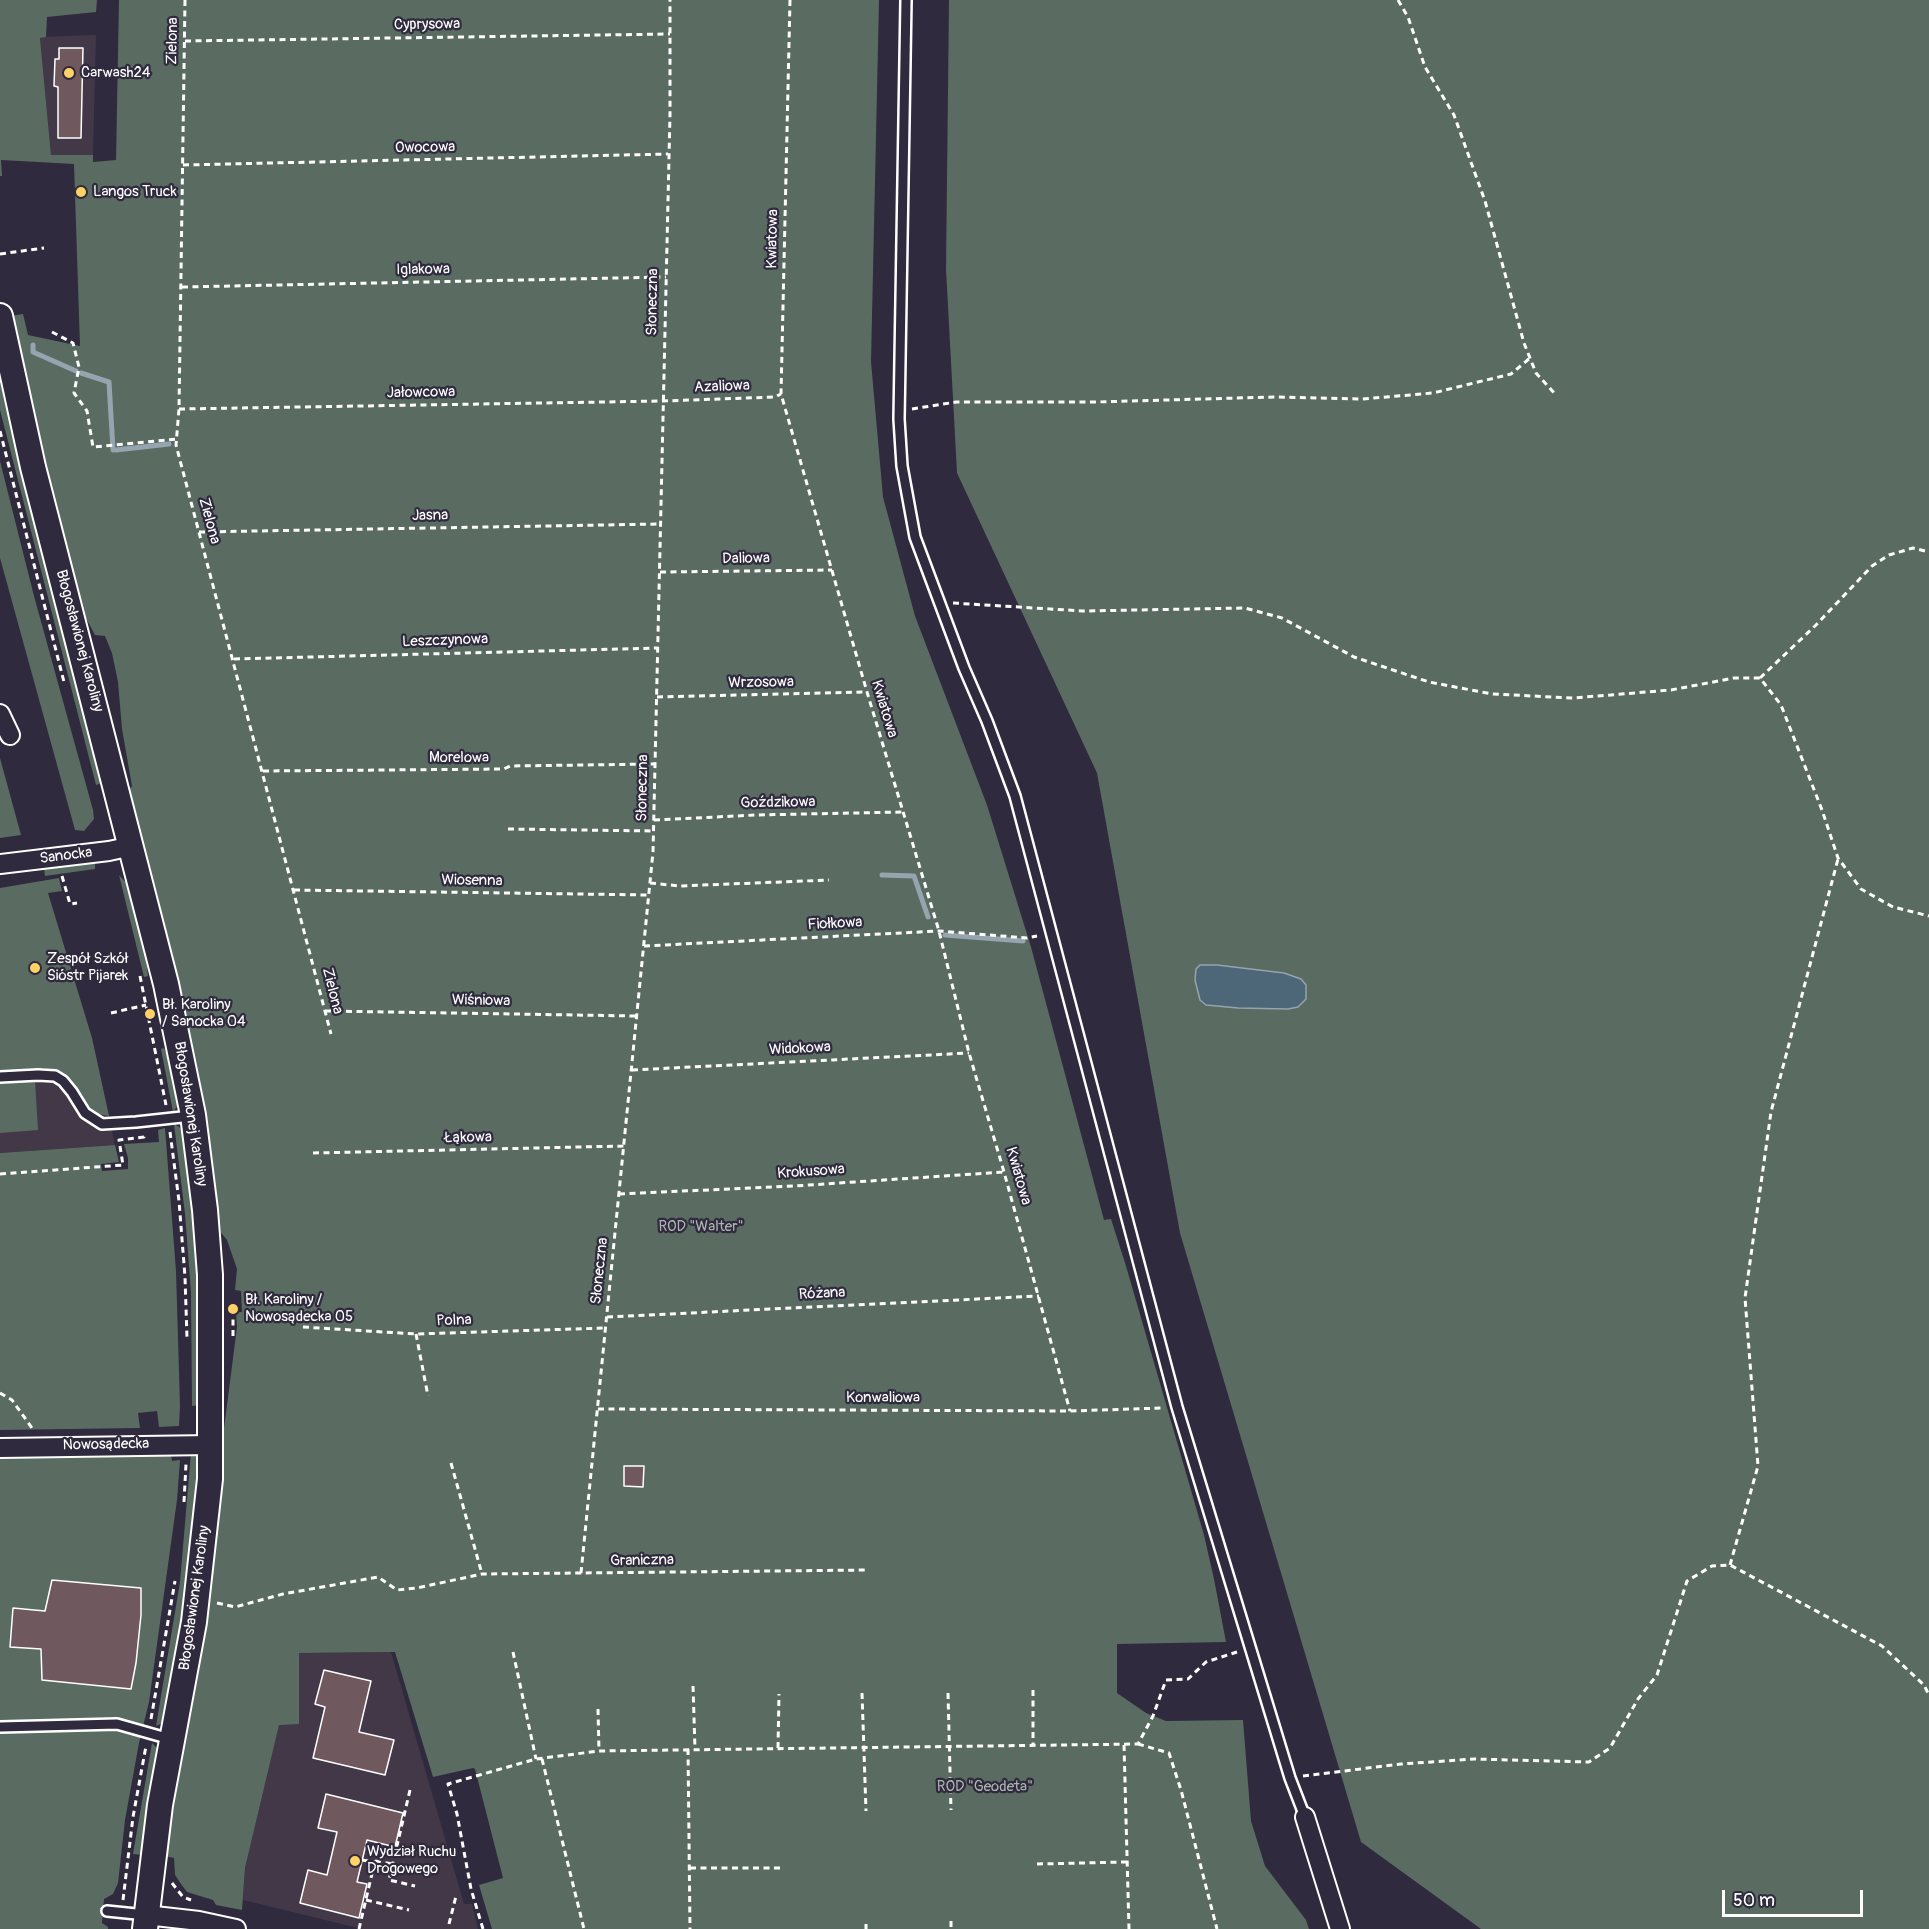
<!DOCTYPE html>
<html>
<head>
<meta charset="utf-8">
<style>
  body { margin:0 }
  #map { position:relative; width:1929px; height:1929px; overflow:hidden; background:#2f2a3d; font-family:Pangolin,sans-serif }
  canvas { display:block }
  .scale { position:absolute; left:1722px; top:1890px; width:141px; height:27px; box-sizing:border-box; border:3px solid #fff; border-top:0; padding-left:8px; font-size:18px; line-height:21px; white-space:nowrap; color:#fff; -webkit-text-stroke:4px #2f2a3d; paint-order:stroke }
</style>
</head>
<body>
<div id="map">
<canvas width="1929" height="1929"></canvas>
<div class="scale">50 m</div>
</div>
<script>
const ctx = document.querySelector('canvas').getContext('2d');
ctx.lineJoin = 'round';
function paint(path, color) { ctx.fillStyle = color; ctx.fill(path, 'evenodd'); }
const toPath = rows => new Path2D(rows.map(r => 'M' + r).join(''));
function stroke(path, color, width, dash) { ctx.strokeStyle = color; ctx.lineWidth = width; ctx.lineCap = dash ? 'butt' : 'round'; ctx.setLineDash(dash || []); ctx.stroke(path); }
function label(font, color, halo, rows, align = 'center') {
  ctx.font = font + ' Pangolin,sans-serif'; ctx.lineWidth = 4.5; ctx.setLineDash([]); ctx.textBaseline = 'middle'; ctx.strokeStyle = halo; ctx.fillStyle = color; for (const [text, x, y, turn = 0] of rows) {
    ctx.save(); ctx.translate(x, y); ctx.rotate((+turn || 0) * Math.PI / 180); ctx.textAlign = isNaN(turn) ? turn : align; if (halo) ctx.strokeText(text, 0, 0); ctx.fillText(text, 0, 0); ctx.restore();
  }
}
paint(toPath([
  [96,35,93,155,51,155,40,37],
  [0,899,92,1038,115,1145,0,1153],
  [391,1652,464,1904,472,1904,478,1929,362,1929,243,1900,245,1868,279,1724,299,1724,299,1653]
]), '#423847');
paint(toPath([
  [0,0,97,0,96,12,47,17,46,37,40,38,51,155,93,155,93,162,116,160,119,0,879,0,871,362,883,497,915,616,987,805,1031,947,1104,1220,1111,1219,1126,1266,1204,1535,1214,1579,1226,1642,1117,1644,1117,1693,1146,1713,1166,1721,1243,1720,1251,1821,1265,1866,1306,1920,1309,1929,492,1929,479,1885,503,1878,475,1769,473,1768,433,1777,395,1652,391,1652,299,1653,299,1724,279,1725,245,1868,242,1910,216,1905,213,1900,187,1892,181,1884,175,1875,174,1858,165,1856,208,1613,222,1444,237,1327,236,1312,242,1312,241,1291,235,1290,237,1269,227,1240,218,1229,128,791,132,786,122,729,118,682,112,653,105,636,95,635,80,607,53,504,10,316,23,314,28,335,80,346,74,164,1,160,2,176,0,176],
  [949,0,1929,0,1929,1929,1481,1929,1361,1842,1180,1233,1097,773,957,473,946,269],
  [0,366,105,782,96,785,0,410],
  [0,461,34,596,93,810,94,819,84,831,75,830,0,558],
  [0,758,21,835,0,838],
  [84,863,95,864,95,869,45,876,44,868],
  [119,875,131,888,142,923,148,976,144,977],
  [59,878,62,891,48,893,92,1038,109,1116,93,1113,65,1075,44,1068,0,1071,0,888],
  [164,1048,173,1068,179,1104,173,1112,161,1049],
  [35,1081,38,1130,0,1133,0,1084],
  [174,1124,184,1130,195,1213,200,1292,202,1405,192,1406,191,1292,185,1214],
  [165,1128,176,1271,180,1406,179,1426,159,1427,157,1411,138,1413,140,1428,0,1430,0,1153,115,1145,119,1162,101,1164,102,1171,128,1169,128,1158,124,1144,159,1142,158,1130],
  [191,1453,197,1456,200,1461,187,1599,165,1722,156,1726,180,1582],
  [171,1455,172,1461,180,1460,177,1500,149,1702,139,1743,125,1820,118,1883,113,1894,104,1899,102,1923,108,1927,108,1929,0,1929,0,1458],
  [152,1743,159,1750,143,1855,133,1854]
]), '#5a6b62');
const water = toPath([
  [1200,965,1217,965,1284,973,1301,979,1306,985,1306,999,1298,1007,1288,1009,1238,1008,1206,1005,1200,1000,1195,980,1196,969,1200,965]
]);
paint(water, '#4e6778');
stroke(water, '#95a4ae', 1.5);
stroke(toPath([
  [33,345,33,352,76,371],
  [81,373,109,382,113,450],
  [116,450,169,444],
  [882,875,914,876,928,917],
  [945,935,1023,941]
]), '#95a4ae', 5);
const building = toPath([
  [59,48,83,48,81,138,58,138,58,87,54,86,55,59,59,59,59,48],
  [624,1466,644,1466,643,1487,624,1486,624,1466],
  [52,1580,141,1588,141,1615,136,1663,131,1689,42,1680,41,1649,10,1647,13,1608,45,1611,52,1580],
  [324,1670,371,1681,359,1732,394,1740,385,1775,313,1758,325,1707,315,1704,324,1670],
  [326,1794,403,1813,395,1847,367,1840,357,1882,367,1884,359,1918,300,1903,308,1870,327,1875,337,1832,318,1828,326,1794]
]);
paint(building, '#6f595f');
stroke(building, '#fff', 1.5);
const lane = toPath([
  [906,0,899,419,902,466,915,537,964,668,987,721,1015,796,1177,1407,1290,1778,1305,1817],
  [0,1077,38,1075,55,1076,63,1081,72,1092,85,1113,102,1124,136,1122,191,1116],
  [0,1727,117,1724,170,1739],
  [107,1911,146,1915]
]);
const street = toPath([
  [0,714,10,735],
  [0,864,109,851,132,846],
  [0,1448,211,1445],
  [1305,1817,1340,1929],
  [146,1915,199,1921,236,1929]
]);
const secondary = toPath([
  [0,316,33,467,166,984,193,1115,205,1210,210,1275,210,1479,194,1622,160,1805,145,1929]
]);
stroke(lane, '#fff', 14);
stroke(street, '#fff', 22);
stroke(secondary, '#fff', 28);
stroke(toPath([
  [185,0,179,409,176,445,331,1034],
  [790,0,781,394,867,692,939,931,969,1053,1004,1172,1070,1411],
  [1398,0,1408,17,1425,67,1454,115,1485,201,1524,343,1536,373,1556,395],
  [185,41,670,34],
  [183,165,668,154],
  [0,254,44,248],
  [182,287,666,277],
  [52,332,73,343,79,367,74,393,87,411,93,447,177,439],
  [179,409,663,401,775,397,781,394],
  [912,409,956,402,1096,402,1274,397,1362,399,1433,393,1511,374,1530,358],
  [0,431,64,682],
  [199,532,661,524],
  [660,572,832,570],
  [953,603,1083,611,1245,608,1282,618,1354,657,1429,682,1492,694,1573,698,1671,690,1734,678,1760,678,1781,705,1822,810,1838,858,1861,889,1893,907,1929,916],
  [234,659,658,648],
  [1760,678,1816,625,1872,566,1889,555,1913,548,1929,552],
  [657,697,867,692],
  [263,771,504,769,510,766,655,764],
  [654,820,756,815,903,812],
  [508,829,654,831],
  [62,876,70,904,77,903],
  [650,883,680,886,829,880],
  [294,890,649,895],
  [644,946,939,931,1027,938,1037,936],
  [140,976,166,1105],
  [325,1011,637,1016],
  [111,1013,146,1005],
  [632,1070,969,1053],
  [170,1132,179,1201,185,1277,187,1338],
  [313,1153,624,1146],
  [0,1174,123,1165,119,1140,144,1137,144,1135],
  [619,1194,794,1186,1004,1172],
  [607,1317,1039,1296],
  [303,1327,416,1334,606,1328],
  [416,1334,428,1396],
  [233,1336,233,1316],
  [0,1393,12,1400,32,1428],
  [598,1409,1070,1411,1163,1408],
  [451,1463,482,1574],
  [184,1502,186,1464],
  [1730,1565,1758,1466,1745,1298,1771,1112,1838,859],
  [581,1573,653,852,670,114,670,0],
  [217,1603,235,1607,283,1594,378,1577,397,1590,417,1588,482,1574,869,1570],
  [513,1652,536,1759],
  [693,1686,695,1749],
  [1033,1690,1033,1746],
  [862,1693,866,1811],
  [948,1693,951,1810],
  [598,1709,599,1751],
  [151,1719,175,1581],
  [1138,1744,1169,1753,1181,1790,1217,1929],
  [1124,1745,1129,1929],
  [778,1748,779,1694],
  [688,1749,690,1929],
  [542,1759,584,1929],
  [1303,1776,1401,1764,1474,1759,1589,1762,1610,1748,1638,1699,1657,1675,1687,1581,1712,1566,1730,1565,1882,1646,1924,1685,1929,1695],
  [410,1790,389,1880,415,1886],
  [362,1860,375,1862],
  [375,1861,393,1864],
  [1037,1864,1126,1862],
  [690,1868,781,1868],
  [172,1883,183,1897,191,1900],
  [123,1900,133,1817,146,1746],
  [366,1900,409,1910],
  [951,1921,951,1929],
  [449,1924,456,1896],
  [866,1924,866,1929],
  [359,1929,378,1848],
  [483,1929,471,1889,457,1814,448,1784,536,1759,599,1751,1138,1744,1153,1716,1166,1680,1188,1679,1206,1662,1237,1652]
]), '#fff', 3, [6, 4.5]);
stroke(lane, '#2f2a3d', 9);
stroke(street, '#2f2a3d', 18);
stroke(secondary, '#2f2a3d', 24);
for (const [x, y, r, color] of [
  [69,73,6,"#ffd166"],
  [81,192,6,"#ffd166"],
  [35,968,6,"#ffd166"],
  [150,1014,6,"#ffd166"],
  [233,1309,6,"#ffd166"],
  [355,1861,6,"#ffd166"]
]) { const dot = new Path2D(); dot.arc(x, y, r, 0, 2 * Math.PI); ctx.fillStyle = color; ctx.fill(dot); stroke(dot, '#2f2a3d', 2); }
label('15px', '#fff', '#2f2a3d', [
  ["Cyprysowa",427,25,-1],
  ["Zielona",173,41,-89],
  ["Owocowa",425,148,-1],
  ["Kwiatowa",773,239,-89],
  ["Iglakowa",423,270,-1],
  ["Słoneczna",653,302,-89],
  ["Azaliowa",722,387,-2],
  ["Jałowcowa",421,393,-1],
  ["Jasna",430,516,-1],
  ["Zielona",209,521,75],
  ["Daliowa",746,559,-1],
  ["Błogosławionej Karoliny",79,641,75],
  ["Leszczynowa",445,641,-2],
  ["Wrzosowa",761,683,-1],
  ["Kwiatowa",884,709,73],
  ["Morelowa",459,758],
  ["Słoneczna",643,788,-89],
  ["Goździkowa",778,803,-1],
  ["Sanocka",66,856,-7],
  ["Wiosenna",472,881,1],
  ["Fiołkowa",835,924,-3],
  ["Zielona",332,991,76],
  ["Wiśniowa",481,1001,1],
  ["Widokowa",800,1049,-3],
  ["Błogosławionej Karoliny",190,1114,81],
  ["Łąkowa",468,1138,-1],
  ["Krokusowa",811,1172,-4],
  ["Kwiatowa",1018,1176,74],
  ["Słoneczna",600,1271,-84],
  ["Różana",822,1294,-3],
  ["Polna",454,1321,-2],
  ["Konwaliowa",883,1398],
  ["Nowosądecka",106,1445,-1],
  ["Graniczna",642,1561,-1],
  ["Błogosławionej Karoliny",195,1598,-82]
]);
label('15px', '#fff', '#2f2a3d', [
  ["Carwash24",81,73],
  ["Langos Truck",93,192],
  ["Zespół Szkół",47,959],
  ["Sióstr Pijarek",47,976],
  ["Bł. Karoliny",162,1005],
  ["/ Sanocka 04",162,1022],
  ["Bł. Karoliny /",245,1300],
  ["Nowosądecka 05",245,1317],
  ["Wydział Ruchu",367,1852],
  ["Drogowego",367,1869]
], 'left');
label('15px', '#acb5b0', '#2f2a3d', [
  ["ROD \"Walter\"",701,1227],
  ["ROD \"Geodeta\"",985,1787]
]);
</script>
</body>
</html>
